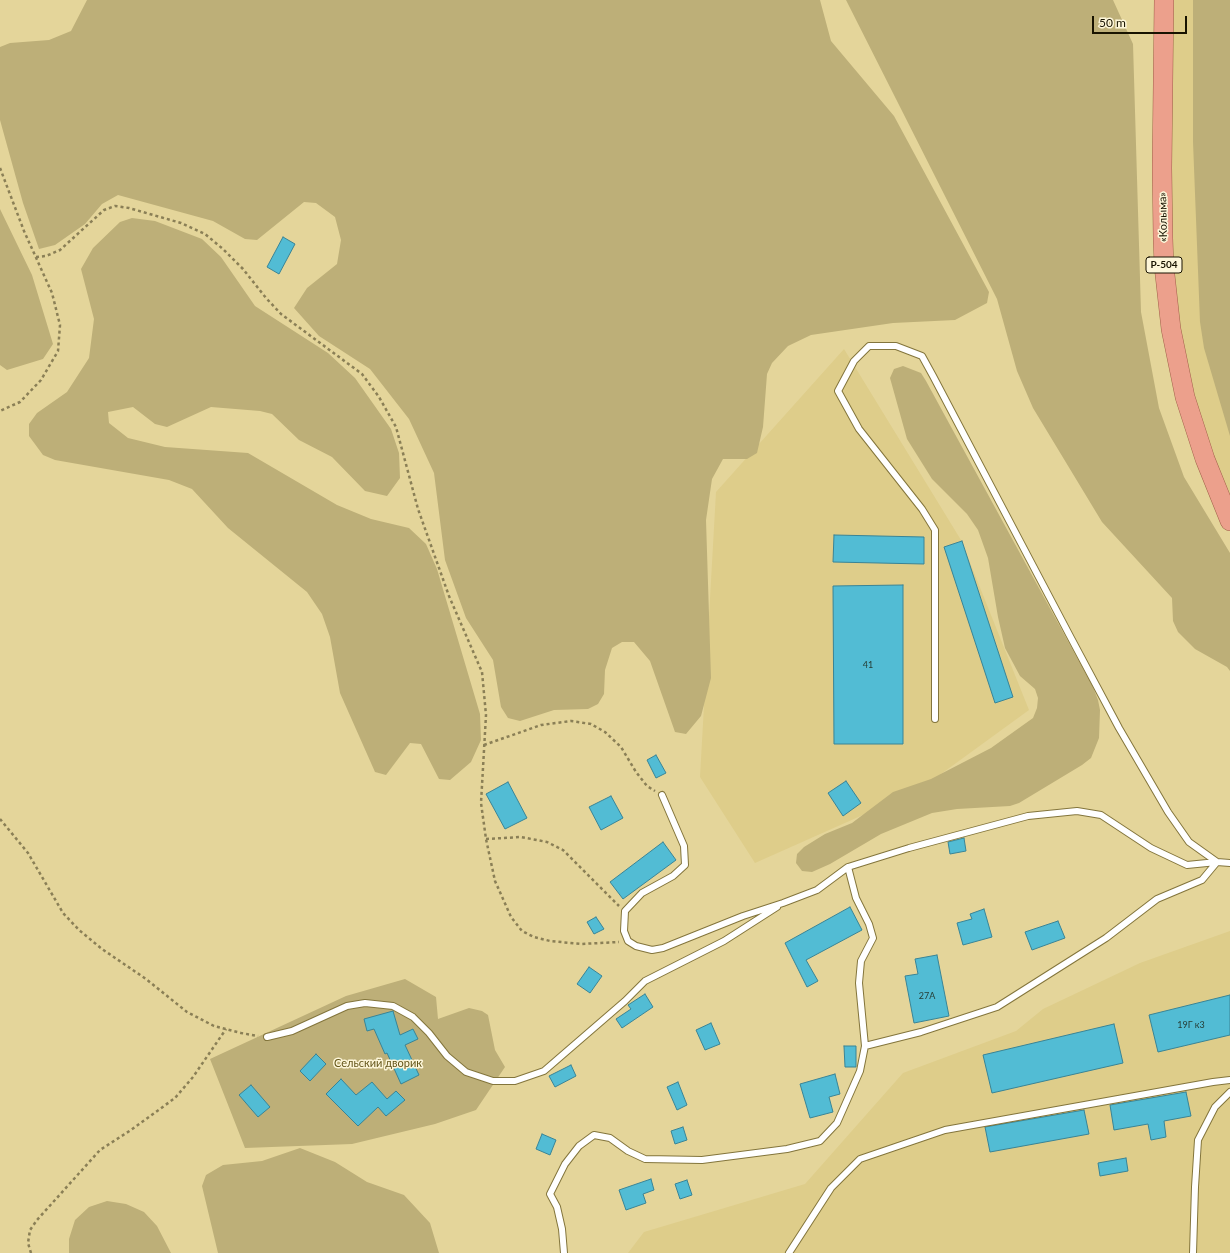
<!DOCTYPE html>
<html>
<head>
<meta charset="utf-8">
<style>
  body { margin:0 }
  #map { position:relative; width:1230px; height:1253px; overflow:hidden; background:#e4d59a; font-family:Lato,sans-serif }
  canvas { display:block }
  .scale { position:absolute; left:1092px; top:16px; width:95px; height:18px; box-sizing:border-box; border:2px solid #181300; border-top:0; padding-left:5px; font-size:12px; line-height:14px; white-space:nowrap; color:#181300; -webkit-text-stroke:3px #fdf6d9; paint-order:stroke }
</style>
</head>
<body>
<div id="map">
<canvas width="1230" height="1253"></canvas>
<div class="scale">50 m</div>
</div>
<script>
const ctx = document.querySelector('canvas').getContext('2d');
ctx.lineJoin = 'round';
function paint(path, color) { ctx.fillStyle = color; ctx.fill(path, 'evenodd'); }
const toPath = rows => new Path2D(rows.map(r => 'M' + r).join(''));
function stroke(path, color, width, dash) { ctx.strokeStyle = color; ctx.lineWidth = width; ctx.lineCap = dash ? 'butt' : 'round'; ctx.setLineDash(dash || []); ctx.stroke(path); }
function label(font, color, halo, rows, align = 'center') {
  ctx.font = font + ' Lato,sans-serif'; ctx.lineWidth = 3; ctx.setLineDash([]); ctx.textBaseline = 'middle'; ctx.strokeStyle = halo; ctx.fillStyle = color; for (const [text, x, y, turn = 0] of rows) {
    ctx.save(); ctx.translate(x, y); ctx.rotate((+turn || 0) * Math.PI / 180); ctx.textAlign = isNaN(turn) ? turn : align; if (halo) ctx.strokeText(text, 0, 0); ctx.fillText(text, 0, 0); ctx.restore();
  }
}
paint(toPath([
  [1164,0,1230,0,1230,521,1177,363,1163,43],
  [844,349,961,540,1029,710,919,790,755,863,700,777,716,492],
  [1230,931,1230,1253,628,1253,644,1232,805,1184,903,1073,1016,1031,1043,1009,1140,963]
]), '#decd8a');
paint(toPath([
  [87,0,820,0,831,41,894,116,989,292,987,303,955,320,893,323,811,335,788,346,772,363,767,374,763,427,757,453,747,459,723,459,712,479,706,520,711,678,701,716,686,734,675,732,650,661,634,642,622,642,612,648,605,670,604,694,598,704,588,709,554,710,520,721,508,718,501,707,493,660,466,618,445,560,434,473,409,419,370,369,319,336,294,308,307,288,337,264,341,240,335,217,316,203,304,202,257,240,245,239,213,221,118,195,102,204,85,224,55,245,39,249,23,203,0,120,0,47,10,43,49,40,71,31],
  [846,0,1113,0,1133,44,1141,312,1159,408,1184,477,1230,553,1230,671,1227,667,1195,649,1178,632,1173,621,1172,598,1102,522,1033,408,1017,371,997,299],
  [1193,0,1230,0,1230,436,1204,348,1200,322,1193,142],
  [0,209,32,275,53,344,43,359,7,370,0,365],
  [132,218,155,221,202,239,221,257,255,306,328,353,355,378,391,429,399,453,400,478,387,496,365,491,332,457,299,440,272,414,260,411,211,407,167,427,155,424,133,407,108,412,109,423,128,438,165,447,248,453,337,505,371,519,409,528,426,544,437,569,480,714,481,740,471,762,450,780,439,779,421,744,410,743,386,775,375,772,340,693,330,637,322,614,307,592,228,528,192,489,169,480,55,460,43,455,29,436,29,424,37,413,67,392,89,358,94,319,81,269,93,248,120,222],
  [903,366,921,373,926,381,1093,687,1098,700,1100,710,1099,738,1091,758,1082,765,1019,803,1010,806,957,809,932,813,881,834,830,864,812,872,802,871,796,863,797,854,804,847,825,834,852,823,893,792,931,779,991,748,1033,718,1037,708,1038,698,1035,689,1020,676,1005,648,998,617,988,558,978,530,967,514,932,479,907,439,890,378,894,369],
  [405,979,436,997,438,1019,469,1008,482,1011,488,1015,495,1050,505,1067,476,1110,435,1124,352,1144,245,1148,210,1059,346,996],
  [300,1148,335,1162,367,1182,404,1195,430,1223,439,1253,218,1253,202,1186,206,1175,223,1165,262,1161],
  [107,1201,126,1204,144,1212,157,1226,171,1253,69,1253,69,1239,75,1220,89,1207]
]), '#bdaf78');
const building = toPath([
  [283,237,295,244,279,274,267,267,283,237],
  [834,535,924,537,924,564,833,562,834,535],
  [962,541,1013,697,995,703,944,547,962,541],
  [903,585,903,744,834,744,833,586,903,585],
  [656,755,666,773,656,778,647,760,656,755],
  [846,781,861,803,843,816,828,793,846,781],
  [508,782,527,818,505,829,486,794,508,782],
  [611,796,623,818,601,830,589,807,611,796],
  [964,838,966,851,950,854,948,842,964,838],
  [663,842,676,860,623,899,610,882,663,842],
  [850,907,862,930,806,960,818,981,807,987,785,943,850,907],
  [984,909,992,937,963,945,957,923,972,919,970,914,984,909],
  [596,917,604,929,594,934,587,922,596,917],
  [1058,921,1065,938,1032,950,1025,932,1058,921],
  [937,955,949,1016,914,1023,905,976,918,974,915,959,937,955],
  [589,967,602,976,590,993,577,984,589,967],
  [645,994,653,1007,622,1028,616,1019,631,1009,628,1005,645,994],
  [1230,995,1230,1035,1158,1052,1149,1015,1230,995],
  [393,1011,400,1035,413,1029,418,1039,405,1045,419,1075,401,1084,387,1053,385,1054,374,1029,367,1031,364,1019,393,1011],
  [711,1023,720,1044,705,1050,696,1030,711,1023],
  [1114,1024,1123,1063,992,1093,983,1055,1114,1024],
  [844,1046,856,1046,856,1067,845,1067,844,1046],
  [316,1054,326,1064,310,1081,300,1071,316,1054],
  [571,1065,576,1076,555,1087,549,1076,571,1065],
  [835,1074,840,1094,829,1097,833,1112,810,1118,800,1084,835,1074],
  [341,1079,356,1095,372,1082,387,1099,396,1091,405,1100,386,1116,378,1107,358,1126,326,1094,341,1079],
  [678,1082,687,1105,677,1110,667,1087,678,1082],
  [251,1085,270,1107,258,1117,239,1095,251,1085],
  [1186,1092,1191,1116,1164,1121,1166,1137,1151,1140,1148,1124,1114,1130,1110,1105,1186,1092],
  [1084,1110,1089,1134,990,1152,985,1127,1084,1110],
  [683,1127,687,1140,675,1144,671,1131,683,1127],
  [542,1134,556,1140,550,1155,536,1149,542,1134],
  [1126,1158,1128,1171,1100,1176,1098,1163,1126,1158],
  [651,1179,654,1190,643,1194,646,1203,626,1210,619,1190,651,1179],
  [687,1180,692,1195,680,1199,675,1184,687,1180]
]);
paint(building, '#52bcd4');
stroke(building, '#398496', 1);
const service = toPath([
  [935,719,935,530,922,509,859,429,838,391,854,361,869,346,896,346,922,356,933,376,1071,638,1119,728,1168,812,1189,842,1217,862,1230,863],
  [662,795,684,846,685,865,673,876,642,893,625,911,624,931,628,941,636,946,652,950,663,948,743,916,783,903,817,890,848,867,909,848,1028,816,1077,811,1101,815,1151,848,1187,865,1217,862,1202,880,1157,899,1106,938,997,1007,921,1032,865,1046],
  [267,1037,292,1031,347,1006,365,1003,393,1006,413,1017,429,1033,447,1056,466,1072,493,1081,515,1081,544,1071,625,1001,645,981,724,941,777,907],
  [564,1253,562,1229,557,1207,550,1194,565,1164,579,1146,594,1135,610,1138,628,1151,645,1159,702,1160,787,1149,820,1141,837,1123,860,1071,865,1046,859,983,861,961,873,938,869,924,856,898,848,867],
  [789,1253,831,1188,860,1159,945,1130,1213,1082,1230,1080],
  [1193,1253,1195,1187,1198,1140,1215,1107,1230,1092]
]);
const trunk = toPath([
  [1164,0,1162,168,1163,238,1164,266,1171,329,1185,397,1205,459,1230,521]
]);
stroke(service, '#83753c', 8);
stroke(trunk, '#9f5f48', 20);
stroke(toPath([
  [0,168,24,231,52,293,60,325,58,351,41,380,20,402,0,411],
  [36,257,46,256,60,250,104,210,115,206,129,208,181,223,205,234,223,249,243,269,266,298,281,314,362,374,379,397,396,427,418,509,449,596,482,672,486,715,481,803,486,839,495,881,511,917,522,931,534,937,550,941,581,944,619,942],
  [484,745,541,725,571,721,591,724,605,732,621,747,636,772,647,786,655,791],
  [0,819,28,853,63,913,79,930,102,949,146,979,187,1012,214,1026,241,1033,258,1036],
  [486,839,521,837,547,842,563,850,619,906],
  [31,1253,28,1243,30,1230,37,1220,100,1150,131,1130,175,1098,193,1077,226,1029]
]), '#8a7f56', 2.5, [3, 3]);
stroke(service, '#fff', 6);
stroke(trunk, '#eca08c', 19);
label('9px', '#263d35', null, [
  ["41",868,665],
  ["27А",927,996],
  ["19Г к3",1191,1025]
]);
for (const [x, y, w] of [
  [1164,265,36]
]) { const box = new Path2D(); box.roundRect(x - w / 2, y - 8, w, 16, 3); ctx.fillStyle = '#fdf6d9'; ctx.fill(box); stroke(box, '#181300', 1); }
label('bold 10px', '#181300', null, [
  ["Р-504",1164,265]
]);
label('11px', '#181300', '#fdf6d9', [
  ["«Колыма»",1163,217,-91]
]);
label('11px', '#625418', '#fdf6d9', [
  ["Сельский дворик",378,1063]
]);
</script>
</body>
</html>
